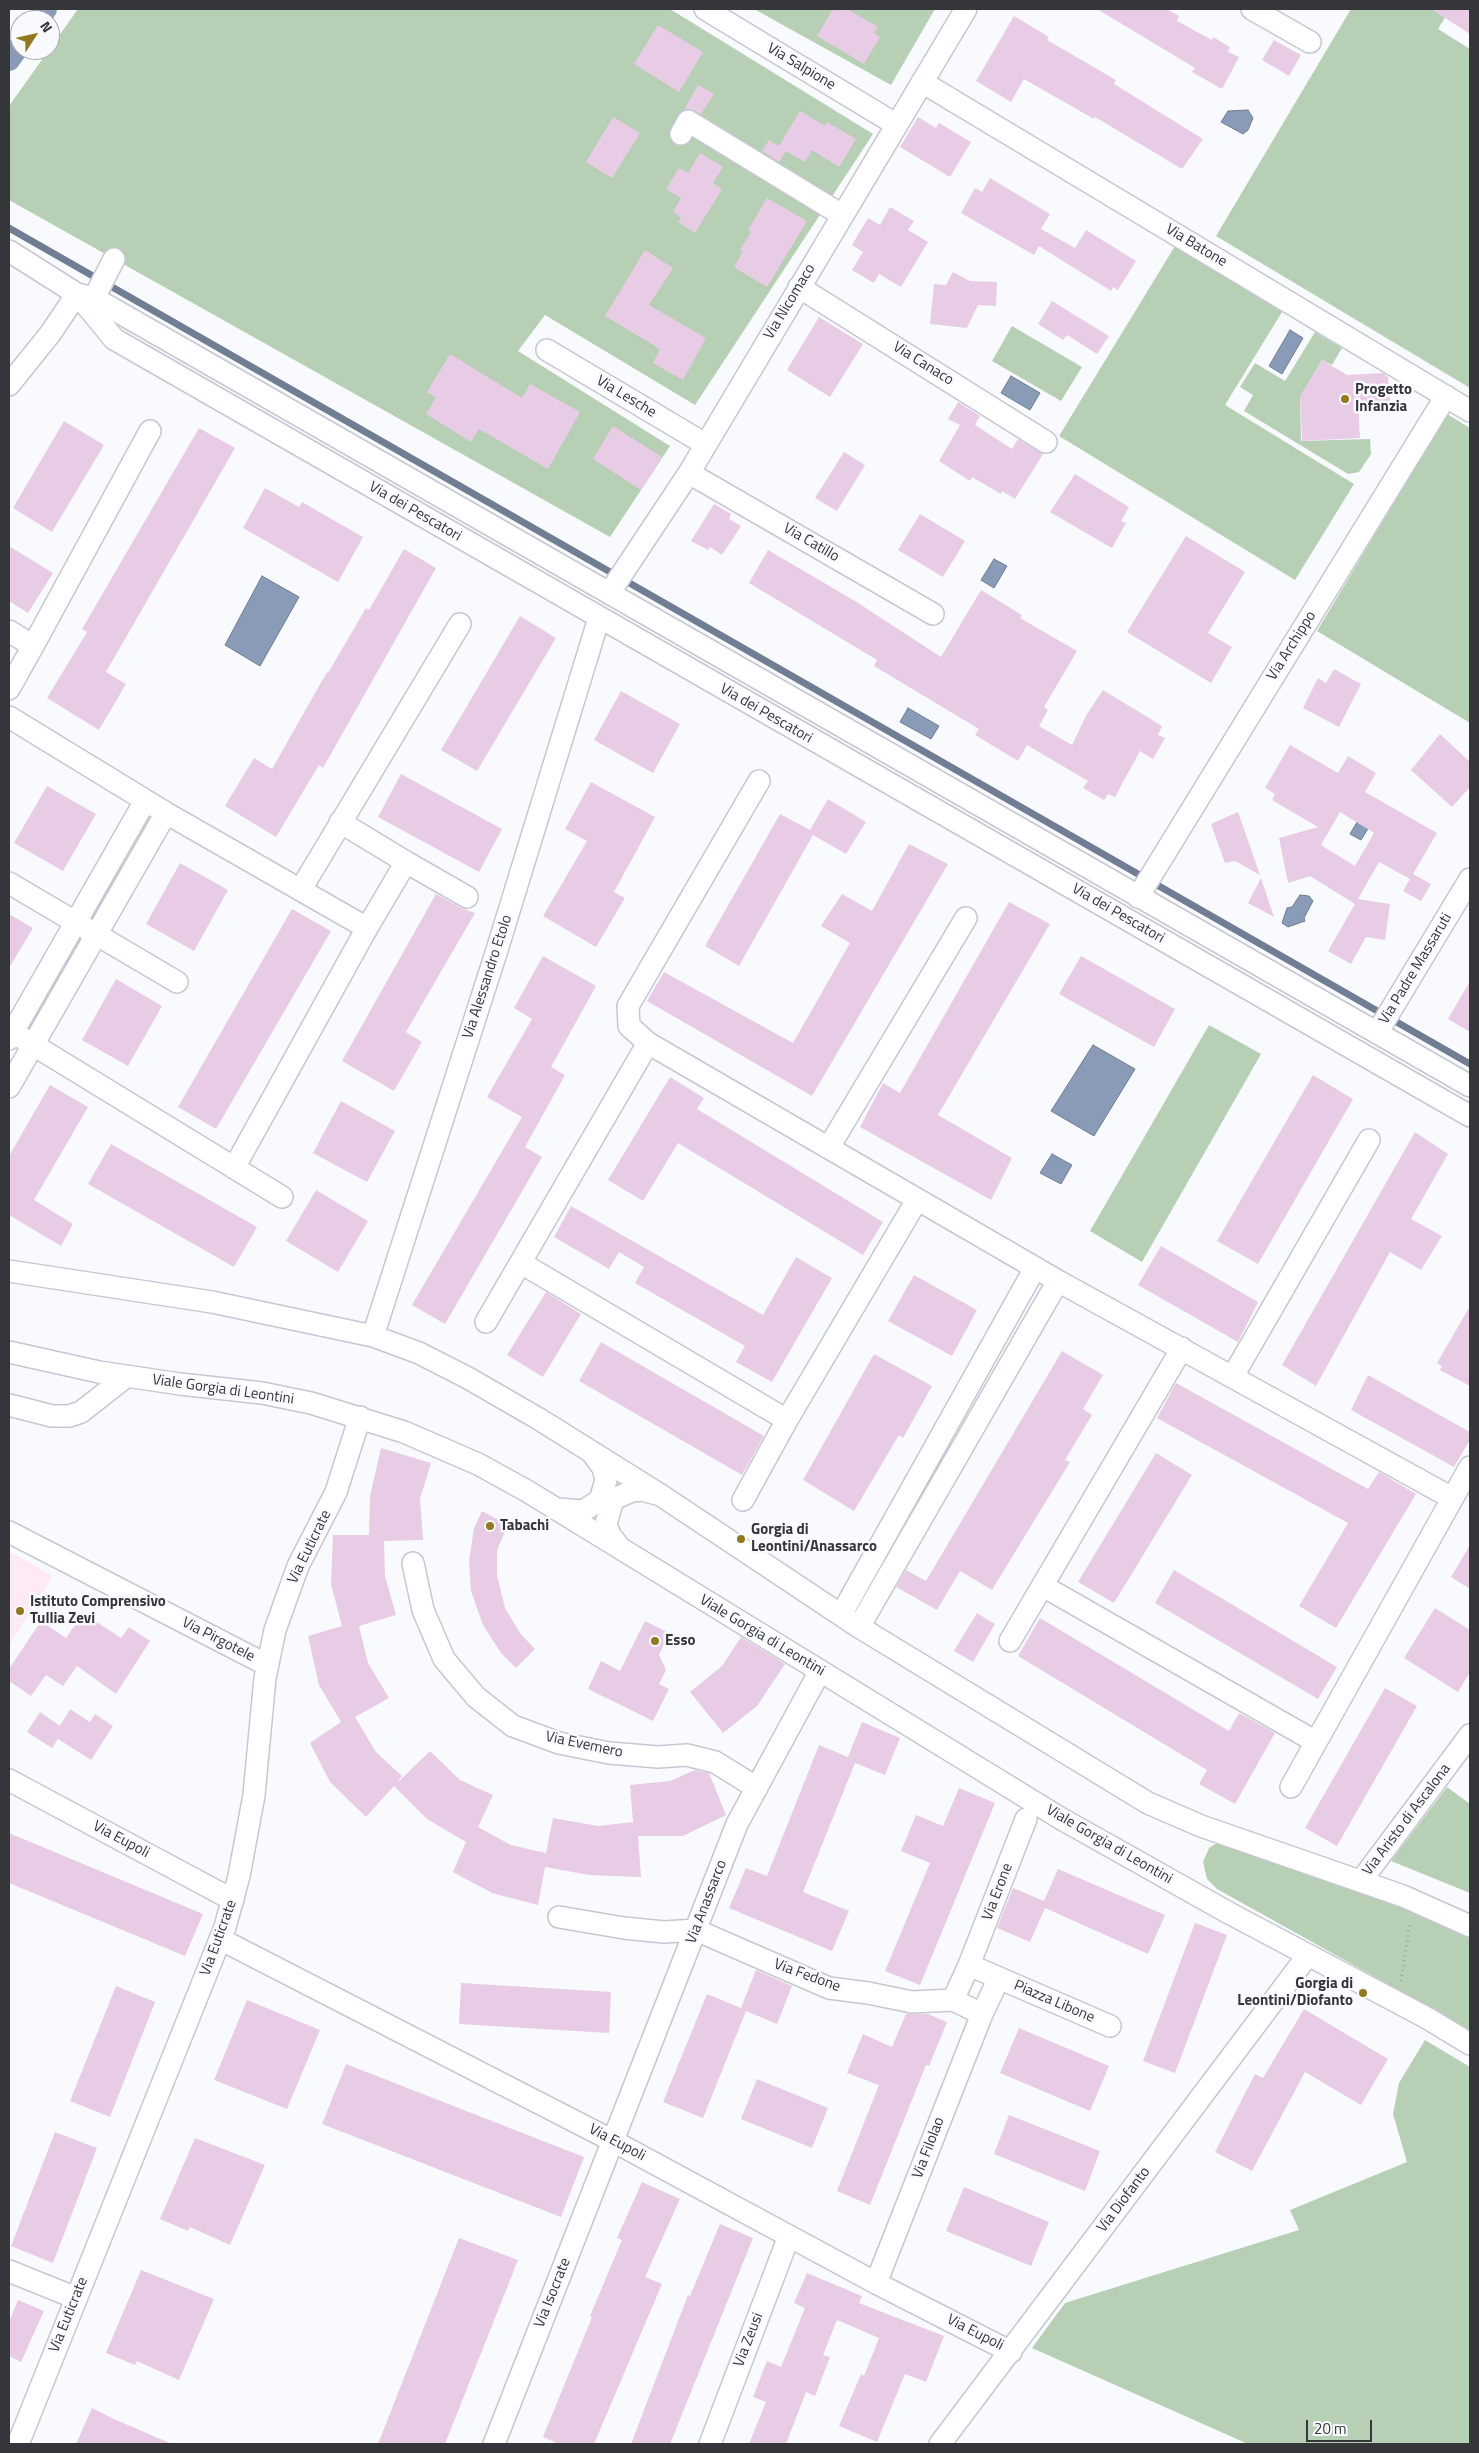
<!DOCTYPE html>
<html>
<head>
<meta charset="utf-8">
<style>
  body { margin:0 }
  #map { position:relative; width:1479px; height:2453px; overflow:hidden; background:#f9fafe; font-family:"Titillium Web",sans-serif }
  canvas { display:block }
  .frame { position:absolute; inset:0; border:10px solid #35363a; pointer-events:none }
  .north { position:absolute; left:10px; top:10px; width:50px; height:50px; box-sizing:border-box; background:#f9fafe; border:1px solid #abacb0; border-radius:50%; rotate:55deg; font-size:14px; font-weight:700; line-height:20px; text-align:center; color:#35363a }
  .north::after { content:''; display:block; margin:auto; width:18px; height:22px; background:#92781e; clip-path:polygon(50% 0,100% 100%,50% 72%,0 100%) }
  .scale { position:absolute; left:1306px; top:2420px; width:66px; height:22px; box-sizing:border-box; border:2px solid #35363a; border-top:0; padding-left:6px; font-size:15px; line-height:18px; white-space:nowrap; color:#35363a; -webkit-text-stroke:4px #f9fafe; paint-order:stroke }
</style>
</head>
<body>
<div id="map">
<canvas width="1479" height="2453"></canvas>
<div class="frame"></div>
<div class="north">N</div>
<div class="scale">20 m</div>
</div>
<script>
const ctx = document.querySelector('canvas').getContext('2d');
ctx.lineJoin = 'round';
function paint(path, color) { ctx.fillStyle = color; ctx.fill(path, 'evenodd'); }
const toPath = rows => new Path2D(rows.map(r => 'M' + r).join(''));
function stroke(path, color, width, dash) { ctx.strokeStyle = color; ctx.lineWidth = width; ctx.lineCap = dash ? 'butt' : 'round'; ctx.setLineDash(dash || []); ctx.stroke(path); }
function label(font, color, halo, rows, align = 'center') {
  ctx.font = font + ' "Titillium Web",sans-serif'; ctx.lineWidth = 5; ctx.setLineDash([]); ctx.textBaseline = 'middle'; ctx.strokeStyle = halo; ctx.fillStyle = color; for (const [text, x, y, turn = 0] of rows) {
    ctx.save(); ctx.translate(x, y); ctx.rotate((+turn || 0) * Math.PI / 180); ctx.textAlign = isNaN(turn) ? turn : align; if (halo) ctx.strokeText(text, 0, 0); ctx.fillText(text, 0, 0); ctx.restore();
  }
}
paint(toPath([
  [9,1551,53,1576,9,1646]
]), '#fee9f7');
paint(toPath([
  [78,9,670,9,873,134,695,405,545,315,518,351,670,446,610,537,9,200,9,106],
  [754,9,935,9,891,85],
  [1351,9,1450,9,1438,29,1470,49,1470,388,1216,236],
  [1175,246,1282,312,1225,405,1354,484,1295,580,1059,436],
  [1012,326,1082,367,1061,401,992,361],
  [1315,332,1342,348,1332,365,1322,360,1300,397,1301,441,1370,439,1371,454,1359,472,1348,474,1244,411,1253,395,1240,387,1255,363,1285,381],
  [1447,414,1470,428,1470,723,1317,631],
  [1209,1025,1261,1054,1142,1262,1090,1231],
  [1447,1787,1470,1804,1470,1893,1391,1861],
  [1217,1843,1235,1844,1375,1894,1470,1934,1470,2030,1217,1889,1207,1879,1203,1862,1209,1848],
  [1425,2040,1470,2067,1470,2444,1248,2444,1032,2348,1065,2303,1299,2230,1290,2210,1407,2162,1393,2114,1399,2083]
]), '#b7cfb5');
const water = toPath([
  [1248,110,1253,118,1248,130,1243,134,1221,122,1228,111,1248,110],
  [1290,330,1303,338,1282,374,1269,366,1290,330],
  [1011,376,1040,393,1030,410,1001,393,1011,376],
  [994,559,1007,566,994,588,981,580,994,559],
  [262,576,299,597,260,666,225,645,262,576],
  [908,708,939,726,931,739,900,722,908,708],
  [1363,812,1374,819,1361,840,1350,834,1363,812],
  [1300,895,1309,896,1313,901,1304,918,1305,921,1288,927,1282,923,1287,908,1292,907,1300,895],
  [1093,1045,1135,1069,1094,1136,1051,1111,1093,1045],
  [1052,1154,1072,1165,1061,1184,1040,1173,1052,1154]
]);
paint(water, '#899bb7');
stroke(water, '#707d92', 1);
stroke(toPath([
  [9,228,1470,1064]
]), '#707d92', 7);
stroke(toPath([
  [38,20,46,9],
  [9,60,20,45]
]), '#899bb7', 22);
paint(toPath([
  [833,9,847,9,878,27,874,33,880,37,864,64,817,36],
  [1097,9,1167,9,1179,16,1177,21,1212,40,1213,37,1230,47,1228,52,1239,57,1222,89,1192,72,1195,68],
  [1431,9,1470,9,1470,34],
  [1014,16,1049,37,1047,40,1116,80,1114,84,1203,139,1182,169,1095,117,1094,119,1024,79,1011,102,976,81],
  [658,25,703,52,679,92,634,64],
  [1274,40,1301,55,1289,76,1262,60],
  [698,85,714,94,701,114,689,109,684,110],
  [800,111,825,126,827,122,856,139,839,167,812,150,805,162,786,151,779,162,762,151,769,140,779,146],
  [613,117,640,133,612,178,586,162],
  [918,117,936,128,939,123,971,142,950,177,900,147],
  [700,153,723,167,713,183,722,189,695,233,678,222,681,217,673,212,681,198,666,189,679,168,688,173],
  [990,178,1050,214,1041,229,1075,248,1086,230,1136,261,1118,290,1113,287,1111,291,1039,246,1034,255,961,213,975,188,982,192],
  [767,198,807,221,767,287,734,267,743,252,740,250,751,232,748,230],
  [890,207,914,221,908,230,928,242,901,287,879,274,874,283,852,270,863,252,852,245,868,218,880,225],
  [645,250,673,268,649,305,706,338,683,380,653,363,660,349,605,316],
  [953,272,970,281,997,282,996,306,978,305,967,328,930,324,934,284,946,285],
  [1052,301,1109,336,1097,354,1067,335,1063,340,1038,324],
  [819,317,863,344,830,397,787,370],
  [450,354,522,398,530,384,580,412,548,469,479,429,471,442,426,414,436,397,427,392],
  [1322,360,1347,375,1383,373,1388,377,1390,401,1358,402,1360,438,1302,441,1300,397],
  [958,402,980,416,975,425,1012,449,1018,439,1043,454,1015,499,1002,491,1001,494,972,477,970,481,939,461,960,425,948,419],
  [64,421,104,445,52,532,13,508],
  [613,426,662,457,641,490,593,459],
  [199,428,235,448,106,672,126,684,99,730,47,698,87,632,82,629],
  [844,452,865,465,837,511,815,498],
  [1075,474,1129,507,1121,521,1126,523,1112,548,1050,512],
  [265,488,299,507,302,502,363,537,338,582,243,528],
  [714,504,731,514,729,519,741,526,722,555,710,547,708,550,691,541],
  [920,514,965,541,943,577,898,550],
  [1186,536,1245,572,1208,633,1232,647,1211,683,1127,632],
  [9,546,53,573,28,613,9,601],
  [404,549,436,568,323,768,319,765,276,837,225,806,254,758,272,769,327,672,328,673,366,608,369,610],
  [768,550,855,601,941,657,981,590,1022,615,1020,618,1077,651,1044,707,1048,710,1039,726,1072,745,1087,714,1103,690,1162,726,1158,735,1165,738,1153,759,1140,751,1115,797,1108,794,1104,800,1083,788,1088,781,1027,745,1018,761,975,735,979,729,874,666,877,660,749,583],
  [520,616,556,638,477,771,441,750],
  [1334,669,1361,684,1339,727,1303,708,1318,678,1326,683],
  [621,691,680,724,653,773,594,740],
  [1440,734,1470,762,1470,787,1452,807,1411,770],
  [1290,745,1338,773,1348,756,1376,773,1365,792,1437,833,1413,874,1431,884,1421,901,1403,891,1410,879,1379,862,1358,899,1390,904,1385,940,1366,937,1351,964,1328,951,1355,904,1310,876,1288,883,1279,838,1318,827,1272,800,1275,794,1265,788],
  [1340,812,1374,833,1355,866,1321,845],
  [401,774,502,829,479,872,378,817],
  [591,782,655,817,614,892,625,898,596,947,543,916,587,841,565,829],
  [47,786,96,814,63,871,14,843],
  [828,799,866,822,846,854,813,835,739,966,705,946,780,814,810,830],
  [1238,812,1260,875,1235,861,1225,863,1211,824],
  [909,844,948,864,812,1096,647,1001,664,972,793,1043,850,943,821,926,842,894,872,911],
  [180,863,228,890,194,951,146,924],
  [1261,878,1274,917,1248,903],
  [436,894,461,908,475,913,406,1032,422,1042,394,1091,342,1061],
  [1009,902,1050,924,938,1115,1012,1158,991,1200,860,1127,883,1083,900,1093],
  [292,909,331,931,216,1129,178,1107],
  [9,914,33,928,9,968],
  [543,956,596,986,551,1067,565,1075,525,1147,542,1157,445,1324,412,1305,522,1117,487,1097,532,1019,514,1008],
  [1081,956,1175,1009,1154,1047,1059,994],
  [116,979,162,1006,128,1066,82,1040],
  [1470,981,1470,1032,1448,1019],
  [1313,1075,1353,1099,1258,1264,1217,1241],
  [670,1077,704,1098,697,1109,883,1222,863,1255,678,1143,643,1201,608,1180],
  [50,1085,88,1107,34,1200,73,1224,61,1246,9,1215,9,1156],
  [341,1101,395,1131,367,1182,313,1153],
  [1415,1132,1448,1154,1411,1219,1442,1236,1421,1270,1390,1252,1316,1386,1282,1365],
  [111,1144,257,1227,234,1267,88,1184],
  [316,1190,368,1221,338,1272,286,1241],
  [571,1206,763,1315,796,1257,832,1278,772,1382,736,1362,745,1346,635,1283,644,1267,619,1252,609,1269,554,1237],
  [1161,1246,1258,1302,1238,1342,1138,1285],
  [914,1275,977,1310,952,1356,888,1321],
  [546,1292,581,1314,543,1377,507,1355],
  [1470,1306,1470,1386,1440,1370,1442,1366,1437,1363],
  [601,1342,764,1436,742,1475,579,1381],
  [1062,1351,1103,1375,1083,1409,1092,1415,1065,1460,1070,1462,992,1590,960,1571,937,1610,896,1587,906,1570,926,1581],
  [874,1354,932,1386,903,1438,899,1435,854,1511,803,1480],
  [1368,1375,1470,1432,1470,1440,1454,1467,1351,1410],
  [1176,1383,1368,1489,1379,1472,1416,1494,1336,1628,1299,1606,1348,1523,1157,1418],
  [381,1448,431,1463,420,1499,423,1540,384,1541,385,1576,396,1615,359,1626,368,1663,389,1698,355,1717,376,1752,402,1776,396,1784,430,1751,460,1780,493,1795,478,1827,511,1845,546,1853,553,1818,598,1826,633,1822,630,1785,670,1781,695,1770,709,1773,726,1815,683,1836,638,1836,641,1877,589,1875,545,1867,538,1905,492,1893,453,1872,466,1842,427,1819,394,1786,366,1817,330,1782,310,1743,341,1722,319,1685,308,1636,342,1626,331,1584,333,1535,369,1535,370,1496],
  [1156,1453,1192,1475,1114,1603,1078,1582],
  [482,1511,508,1525,497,1550,497,1575,505,1608,520,1633,535,1649,516,1668,501,1653,483,1625,471,1591,469,1561,474,1528],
  [1470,1545,1470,1589,1451,1577],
  [1174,1570,1337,1667,1318,1699,1155,1603],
  [1435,1608,1470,1630,1470,1672,1458,1692,1404,1658],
  [83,1613,121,1638,129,1627,150,1641,116,1694,77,1666,63,1686,46,1675,31,1696,9,1681,9,1669,41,1621,66,1638],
  [977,1613,995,1624,973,1662,954,1651],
  [1040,1618,1229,1731,1239,1713,1275,1733,1235,1804,1199,1784,1207,1770,1018,1656],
  [645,1621,669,1633,659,1655,666,1670,659,1684,669,1689,653,1721,588,1689,601,1661,620,1671],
  [741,1637,785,1664,757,1706,723,1733,690,1692,722,1666],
  [1385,1688,1417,1706,1337,1846,1305,1828],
  [70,1709,90,1722,95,1714,113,1726,91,1760,58,1739,52,1748,27,1732,40,1712,60,1726],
  [862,1722,900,1738,885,1775,855,1763,803,1892,849,1911,832,1951,729,1908,746,1868,767,1876,819,1745,848,1757],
  [959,1788,995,1803,920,1985,885,1971,930,1863,901,1851,916,1815,943,1826],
  [9,1833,203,1914,185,1956,9,1883],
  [1058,1869,1165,1915,1148,1954,1045,1908,1030,1942,997,1928,1013,1888,1044,1901],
  [1195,1923,1227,1935,1175,2073,1143,2061],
  [756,1970,792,1986,777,2024,746,2011,703,2118,663,2102,707,1994,741,2008],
  [461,1983,611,1992,609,2033,459,2024],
  [116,1986,155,2002,110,2117,70,2101],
  [247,2000,320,2030,287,2109,214,2080],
  [1304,2009,1388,2059,1361,2105,1305,2072,1252,2171,1215,2152,1255,2074,1263,2078],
  [906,2014,928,2014,947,2022,929,2066,926,2065,870,2205,837,2191,879,2085,847,2073,863,2034,892,2047],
  [1019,2028,1109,2066,1090,2111,1000,2073],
  [346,2064,584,2157,561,2217,322,2124],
  [757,2079,828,2108,812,2148,741,2119],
  [1009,2115,1100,2151,1085,2191,994,2154],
  [55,2132,97,2148,53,2263,11,2246],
  [195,2138,265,2165,230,2245,190,2227,188,2231,160,2219],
  [642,2182,680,2199,645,2277,662,2284,594,2444,559,2444,543,2437,592,2317,590,2316,622,2240,617,2238],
  [964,2187,1049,2222,1031,2266,946,2231],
  [720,2224,753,2238,670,2444,631,2444,688,2295,690,2296],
  [459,2238,518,2260,445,2444,378,2444],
  [141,2270,214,2299,179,2380,137,2361,135,2365,106,2353],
  [807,2273,862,2296,859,2303,944,2336,926,2382,905,2374,877,2442,839,2426,861,2374,864,2376,879,2338,837,2320,823,2355,830,2357,815,2396,806,2392,786,2444,749,2444,766,2402,753,2397,767,2361,781,2367,805,2308,794,2303],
  [18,2300,44,2311,21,2362,9,2356,9,2322],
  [92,2408,114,2419,172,2444,76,2444]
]), '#e8cce6');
const minor = toPath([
  [705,9,897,125],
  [1252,9,1310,42],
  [922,82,1470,411],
  [681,134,688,121,842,215],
  [9,251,77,294,114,339,1470,1116],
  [799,287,1046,442],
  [77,294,94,298,1470,1086],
  [94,298,114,259],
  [547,350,705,444],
  [9,385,50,334,77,294],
  [689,473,933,614],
  [610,592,689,473,966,9],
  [9,631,33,646,9,689],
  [33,646,150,431],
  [9,717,166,813,367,928,234,1168],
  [340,822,406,862,367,928],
  [406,862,467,897],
  [9,883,177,982],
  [301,889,460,624],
  [1138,897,1446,396],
  [9,1030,282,1197],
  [1377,1033,1470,879],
  [9,1039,145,801],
  [648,1043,1058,1281,1452,1498],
  [9,1087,166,813],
  [829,1147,966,918],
  [521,1263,787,1420],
  [9,1271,212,1302,373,1336,419,1353,468,1378,539,1419,662,1496,859,1627,1148,1803,1201,1826,1403,1896,1470,1926],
  [486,1322,648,1043,629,1026,628,1006,759,781],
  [373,1336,497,950,599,618],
  [9,1352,99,1372,180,1384,262,1393,311,1403,404,1432,478,1464,527,1491,1060,1818,1229,1913,1427,2018,1470,2044],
  [1233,1376,1369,1140],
  [9,1405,52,1416,69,1416,81,1412,127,1376],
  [743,1500,787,1420,917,1200],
  [558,1509,583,1511,600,1500,606,1480,603,1468,593,1454],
  [9,1532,267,1665],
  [620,1548,610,1535,606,1524,612,1503,616,1498,632,1491,642,1490,657,1494],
  [413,1563,423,1610,444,1659,476,1697,513,1726,559,1743,609,1753,658,1757,687,1755,715,1762,757,1788],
  [1043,1586,1316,1742],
  [841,1615,1035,1268],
  [859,1627,1058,1281],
  [1010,1641,1182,1348],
  [9,1780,233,1900],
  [1291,1787,1470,1467],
  [1361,1881,1470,1735],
  [559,1917,624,1928,664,1932,696,1930,829,1988,868,1993,912,2002,953,2000],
  [220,1939,613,2141,876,2283,1011,2352],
  [969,1965,999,1978,982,2014,953,2000,969,1965,1026,1819],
  [999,1978,1110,2026],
  [9,2271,76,2298],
  [876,2283,982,2014],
  [18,2444,225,1927,239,1876,254,1795,265,1678,275,1630,298,1566,336,1492,360,1417],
  [494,2444,737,1824,820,1671],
  [710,2444,789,2236],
  [940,2444,1308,1955]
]);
stroke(minor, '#c6c7d2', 24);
stroke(toPath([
  [1401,1981,1410,1923]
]), '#a1a2a6', 3, [1, 4]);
stroke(minor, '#fff', 21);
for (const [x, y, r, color] of [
  [1345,399,5,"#92781e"],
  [490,1526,5,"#92781e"],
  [741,1539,5,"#92781e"],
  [20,1611,5,"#92781e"],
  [655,1641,5,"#92781e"],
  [1363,1993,5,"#92781e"]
]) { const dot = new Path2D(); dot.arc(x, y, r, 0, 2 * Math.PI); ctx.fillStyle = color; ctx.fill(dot); stroke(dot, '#f9fafe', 2); }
label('15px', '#35363a', '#f9fafe', [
  ["Via Salpione",801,67,31],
  ["Via Batone",1196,246,31],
  ["Via Nicomaco",790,302,-59],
  ["Via Canaco",923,364,32],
  ["Via Lesche",626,397,31],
  ["Via dei Pescatori",415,512,30],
  ["Via Catillo",811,543,30],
  ["Via Archippo",1292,646,-58],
  ["Via dei Pescatori",766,714,30],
  ["Via dei Pescatori",1118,914,30],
  ["Via Padre Massaruti",1416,969,-59],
  ["Via Alessandro Etolo",488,977,-72],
  ["Viale Gorgia di Leontini",223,1390,8],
  ["Via Euticrate",310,1547,-64],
  ["Viale Gorgia di Leontini",762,1636,31],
  ["Via Pirgotele",218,1640,27],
  ["Via Evemero",584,1745,12],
  ["Via Aristo di Ascalona",1407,1820,-53],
  ["Via Eupoli",121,1840,28],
  ["Viale Gorgia di Leontini",1109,1845,30],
  ["Via Erone",998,1892,-69],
  ["Via Anassarco",707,1902,-69],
  ["Via Euticrate",219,1938,-70],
  ["Via Fedone",807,1976,20],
  ["Piazza Libone",1054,2002,23],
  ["Via Eupoli",617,2143,28],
  ["Via Filolao",929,2148,-69],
  ["Via Diofanto",1124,2200,-53],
  ["Via Isocrate",553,2293,-68],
  ["Via Euticrate",69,2315,-68],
  ["Via Eupoli",975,2333,27],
  ["Via Zeusi",749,2340,-69]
]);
label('bold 15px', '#35363a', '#f9fafe', [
  ["Progetto",1355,390],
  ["Infanzia",1355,407],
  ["Tabachi",500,1526],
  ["Gorgia di",751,1530],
  ["Leontini/Anassarco",751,1547],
  ["Istituto Comprensivo",30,1602],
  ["Tullia Zevi",30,1619],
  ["Esso",665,1641],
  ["Gorgia di",1353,1984,"right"],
  ["Leontini/Diofanto",1353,2001,"right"]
], 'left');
</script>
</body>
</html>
